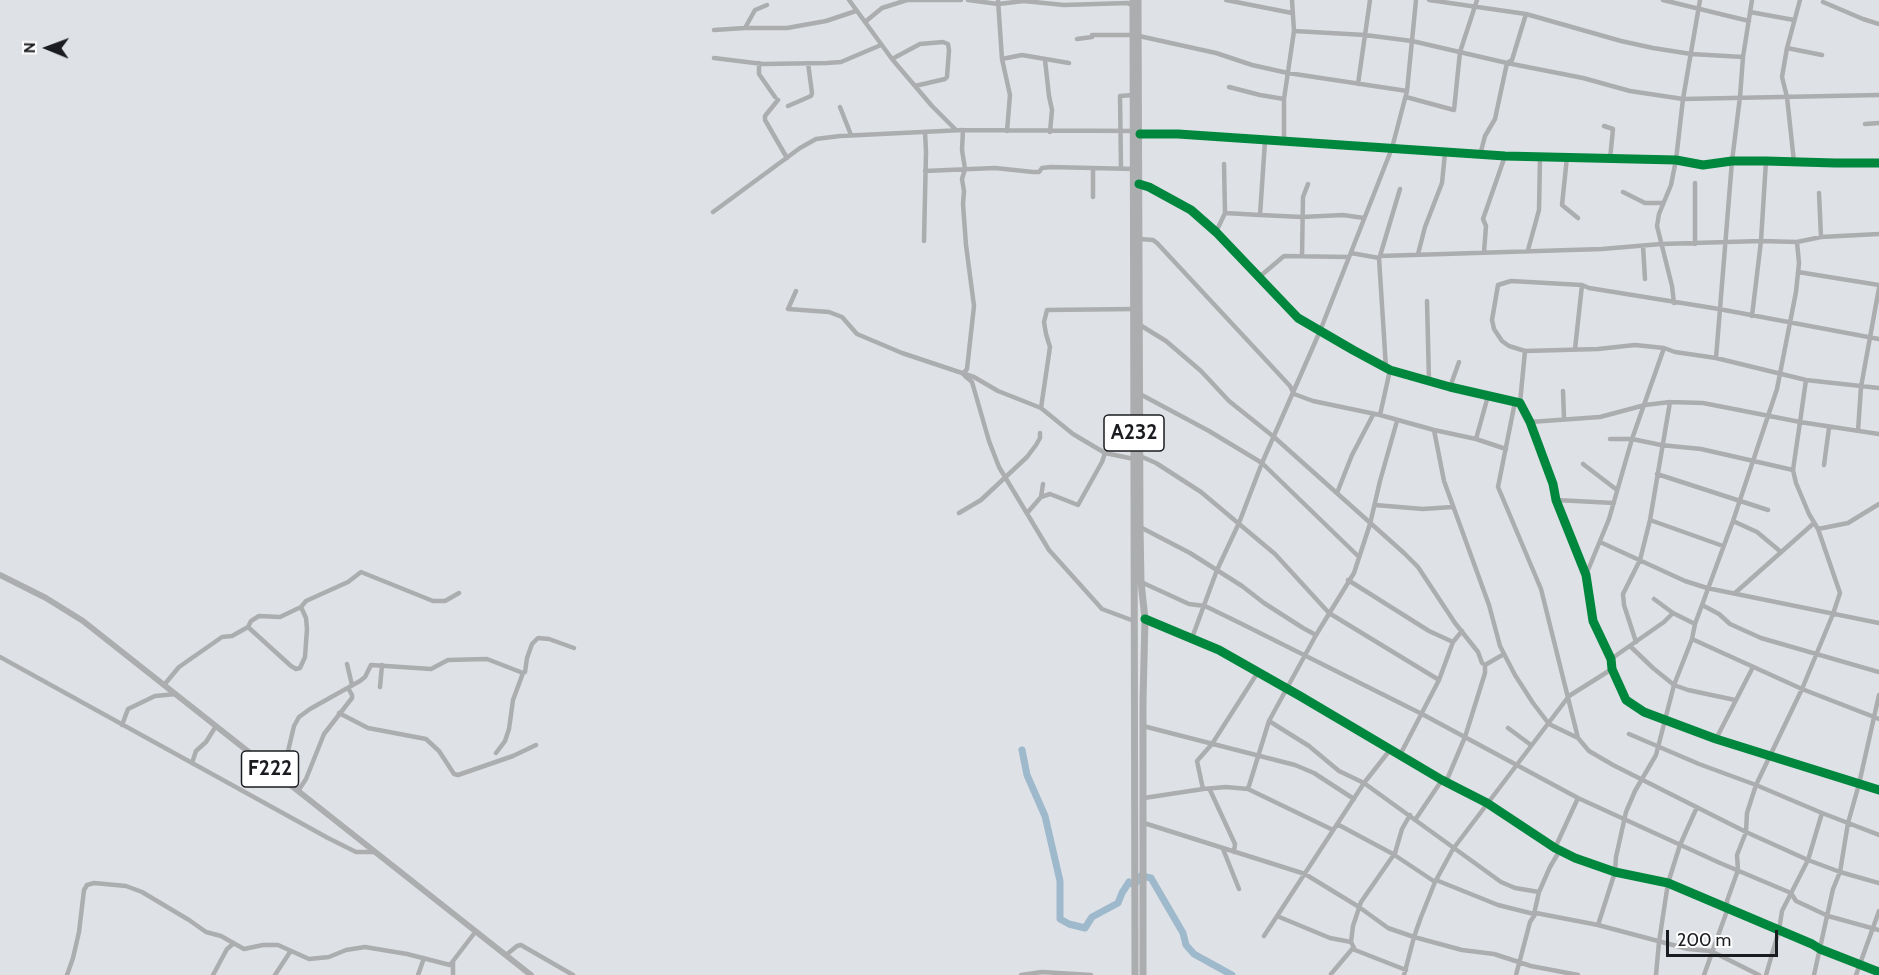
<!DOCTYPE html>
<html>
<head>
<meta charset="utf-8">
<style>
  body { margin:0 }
  #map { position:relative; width:1879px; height:975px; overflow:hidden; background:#dee1e6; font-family:Cabin,sans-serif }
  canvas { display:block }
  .north { position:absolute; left:18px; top:18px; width:60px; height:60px; -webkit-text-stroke:4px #fff; paint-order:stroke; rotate:271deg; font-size:16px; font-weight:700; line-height:24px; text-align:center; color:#1a1c1f }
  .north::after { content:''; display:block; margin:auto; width:21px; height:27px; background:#1a1c1f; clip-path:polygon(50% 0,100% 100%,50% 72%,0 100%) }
  .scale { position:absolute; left:1666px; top:930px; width:112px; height:27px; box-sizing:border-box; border:3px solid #1a1c1f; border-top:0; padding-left:8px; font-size:18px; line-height:21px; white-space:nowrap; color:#1a1c1f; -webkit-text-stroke:4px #fff; paint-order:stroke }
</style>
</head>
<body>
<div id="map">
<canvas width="1879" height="975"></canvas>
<div class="north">N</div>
<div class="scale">200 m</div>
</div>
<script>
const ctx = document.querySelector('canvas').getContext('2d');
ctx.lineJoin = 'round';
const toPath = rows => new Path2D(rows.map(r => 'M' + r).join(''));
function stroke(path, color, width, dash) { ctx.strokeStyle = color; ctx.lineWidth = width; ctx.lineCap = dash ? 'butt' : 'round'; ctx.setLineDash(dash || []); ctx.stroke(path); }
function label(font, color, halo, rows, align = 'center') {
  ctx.font = font + ' Cabin,sans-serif'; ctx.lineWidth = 4.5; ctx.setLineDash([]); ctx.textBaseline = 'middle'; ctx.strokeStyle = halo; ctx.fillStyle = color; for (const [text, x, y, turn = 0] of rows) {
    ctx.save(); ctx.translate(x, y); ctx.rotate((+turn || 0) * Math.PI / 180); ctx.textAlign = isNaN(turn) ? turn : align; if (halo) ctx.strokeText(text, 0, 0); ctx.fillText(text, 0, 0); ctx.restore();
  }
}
stroke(toPath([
  [1022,750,1027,775,1045,816,1060,881,1060,919,1069,924,1085,928,1092,917,1118,903,1122,893,1129,882,1134,885,1141,876,1151,878,1183,933,1186,945,1194,954,1232,975]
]), '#9eb9cc', 7);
stroke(toPath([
  [849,0,892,59,932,106,956,130],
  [968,0,998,4,1024,1,1064,5,1128,3,1133,6],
  [998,0,1002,59,1010,95,1007,131],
  [1226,0,1292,13],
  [1429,0,1526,14,1621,41,1653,48,1691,54,1743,57],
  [1663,0,1749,21],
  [1823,2,1863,19,1879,24],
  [1750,12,1794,20],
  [865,22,882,8,907,0,961,0],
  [745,28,755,10,767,5],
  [714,30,745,28,787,28,826,21,856,11],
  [1294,31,1365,35,1412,41,1507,63,1583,78,1630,91,1683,99,1879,95],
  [1092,35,1133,35],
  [1139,36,1216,53,1252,65,1288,73,1407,91],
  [1077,39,1092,37],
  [1787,48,1822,55],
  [714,58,763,64,827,63,841,62,881,45],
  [892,59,920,44,943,42,948,44,949,50,947,77,945,79,915,86],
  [1002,59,1022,55,1069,63],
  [1045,60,1049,96,1052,110,1050,132],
  [759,63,759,74,775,97],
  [1358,84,1370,0],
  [1229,87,1260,95,1284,99],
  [1406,97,1454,110,1460,52,1477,0],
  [778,100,765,116,765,120,787,158],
  [788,106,811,96,812,93,808,63],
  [840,107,851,135],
  [1865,124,1879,123],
  [1604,126,1613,129,1610,159],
  [1140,134,1178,134,1505,156,1676,160,1703,165,1732,161,1766,161,1835,163,1879,163],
  [1265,141,1260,215,1302,217,1343,215,1364,218],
  [1284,143,1284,99,1294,31,1292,0],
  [1480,155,1485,136,1495,119,1507,63,1512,60,1526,14],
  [1567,157,1562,205,1578,218],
  [1794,162,1787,97,1782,77,1787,48,1800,0],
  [1121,168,1120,96,1133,95],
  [925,171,995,168,1033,172,1039,172,1042,168,1051,167,1134,169],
  [1139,184,1149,187,1191,210,1216,232,1298,318,1353,350,1390,370,1450,387,1520,403,1530,422,1553,484,1556,500,1586,575,1593,621,1611,659,1612,669,1626,700,1644,712,1716,739,1879,790],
  [1623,192,1645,203,1662,203],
  [1819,193,1821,237],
  [1093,197,1093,169],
  [713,212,800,148,816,139,840,136,963,130],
  [1225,213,1260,215],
  [1216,232,1225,213,1224,164],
  [1139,239,1153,240,1157,243,1290,386,1294,394,1313,401,1380,415,1434,430,1476,439,1506,449],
  [924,241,926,152,925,132],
  [1695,244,1695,183],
  [1643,246,1645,279],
  [1528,250,1539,210,1540,157],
  [1484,252,1486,226,1483,219,1505,156],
  [1351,253,1379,258,1380,256,1602,249,1661,244,1761,241,1797,242,1821,237,1879,234],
  [1418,254,1425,227,1442,183,1445,153],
  [1302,256,1303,197,1308,184],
  [1380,256,1400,189],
  [1379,258,1386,368],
  [1798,272,1879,285],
  [1258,278,1284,256,1349,257],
  [796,291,788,309,829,312,842,317,857,334,902,353,974,377,998,391,1041,408,1073,434,1105,453,1134,459],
  [1427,301,1429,381],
  [1674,303,1672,286,1657,226,1659,214,1671,185,1676,160,1683,99,1700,0],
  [1752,316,1761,241,1766,161],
  [1140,325,1166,341,1201,371,1229,401,1274,437,1404,553,1418,567,1455,623,1478,652,1482,663,1485,665,1485,673,1465,737,1446,782],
  [1575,349,1582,285,1589,288,1719,309,1879,339],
  [1525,351,1509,346,1502,341,1494,329,1492,320,1498,285,1511,281,1582,285],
  [1716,358,1732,161,1740,97,1743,57,1752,0],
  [963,374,967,369,974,306,966,245,963,204,964,191,962,179,965,169,962,150,963,130,1134,131],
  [965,376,972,382,989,441,999,467,1049,550,1102,609,1134,621],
  [1806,380,1800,422,1879,434],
  [1450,387,1459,362],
  [1563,391,1564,418],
  [1140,394,1209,431,1262,463,1359,557],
  [1515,402,1498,487,1541,589,1578,738],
  [1520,403,1525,351,1598,349,1635,345,1664,348,1675,352,1716,358,1806,380,1879,388],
  [1041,408,1050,347,1046,334,1044,322,1047,310,1134,309],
  [1380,415,1390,370],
  [1530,422,1600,417,1645,405,1670,402,1703,403,1800,422,1793,470],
  [1434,430,1444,481,1489,605,1500,646,1515,675,1533,703,1549,724,1578,738,1589,751,1613,765,1746,832,1808,860,1840,872,1879,883],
  [1858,431,1861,387,1879,288],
  [1476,439,1488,396],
  [1610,439,1632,439,1661,445,1701,449,1793,470,1796,483,1809,514,1818,529,1840,593,1833,614,1802,689,1756,785,1747,813,1746,832,1737,855,1738,870,1727,901,1728,908,1704,975],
  [1140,456,1156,463,1201,492,1275,554,1329,613,1439,680],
  [1583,464,1617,490],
  [1824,465,1829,428],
  [1657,474,1768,510],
  [1337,493,1352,455,1373,415],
  [1041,497,1050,494,1078,505,1102,462,1105,453],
  [1556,500,1614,503],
  [1375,505,1423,509,1452,507],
  [1028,512,1041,497,1043,484],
  [959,513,981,500,1027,457,1036,445,1040,438,1040,433],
  [1650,520,1723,546],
  [1733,521,1757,532,1781,552],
  [1140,527,1190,553,1242,586,1264,603,1303,628,1316,635],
  [1818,529,1848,523,1879,504],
  [1600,542,1685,581,1707,588,1879,623],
  [1586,575,1609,519,1632,439,1664,348],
  [1348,580,1429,631,1453,642],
  [1141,582,1189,604,1205,606,1242,624,1422,714,1578,798,1720,863,1791,893,1796,901,1809,907,1828,916,1879,930],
  [1735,593,1814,523],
  [1654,599,1673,613],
  [1702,605,1719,614,1730,624,1761,638,1879,672],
  [1145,619,1219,650,1300,696,1442,780,1487,803,1555,848,1575,858,1615,872,1668,883,1812,944,1820,949,1879,972],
  [248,627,291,666,296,669,300,668,305,657,307,629,306,618,301,607],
  [1192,638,1217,570,1239,523,1262,463,1320,331,1392,148,1407,91,1416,0],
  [1692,639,1802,689,1879,719],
  [1636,642,1624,605,1623,594,1640,560,1650,520,1670,402],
  [1630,646,1653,668,1674,685,1688,690,1735,700],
  [0,657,328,838,356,852,375,852],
  [1611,659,1664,622,1673,613,1695,624],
  [347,664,352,685],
  [1485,665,1504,654],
  [164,685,179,667,222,637,232,636,248,627,251,621,259,616,280,617,301,607,306,601,348,582,361,572,433,601,445,601,459,593],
  [380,687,382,665],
  [339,713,368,728,426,739,439,751,454,774,458,775,513,756,536,745],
  [1269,721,1309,746,1339,771,1364,783,1501,882,1515,888,1539,892],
  [122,725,128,709,155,696,176,694],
  [1143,726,1295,765,1314,773,1354,799],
  [1508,728,1531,745],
  [1629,734,1699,764,1756,785,1822,813,1879,835],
  [1716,739,1753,667],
  [496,753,505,741,509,729,513,700,523,673],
  [1400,755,1439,680,1453,642,1462,631],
  [192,763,196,751,206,742,216,726],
  [279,775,285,764,294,726,299,717,310,709,360,681,365,677,371,665,431,669,448,660,487,659,523,673,525,672,527,658,532,644,538,638,549,639,574,648],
  [1203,789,1197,761,1212,744,1258,672],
  [1248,789,1269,721,1316,635,1354,573,1370,524,1380,481,1397,421],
  [1210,790,1235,844,1234,852],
  [298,791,306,779,324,734,352,698,352,695,348,688],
  [1144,798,1203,789,1226,787,1248,789,1333,830],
  [1415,820,1442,780],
  [1144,823,1305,874,1359,907,1388,928,1414,937,1462,950,1494,954,1531,966,1578,975],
  [1337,824,1393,854,1435,882],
  [1555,848,1578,798],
  [1223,849,1239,889],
  [1436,880,1498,905,1534,914,1536,913,1598,925,1688,949,1711,951,1759,975],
  [1534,914,1539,892,1550,867,1560,850],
  [1277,916,1330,938,1351,942],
  [1598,925,1615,872,1616,857,1626,812,1635,791,1656,755,1674,685,1692,639,1695,624,1733,521,1777,389,1796,292,1799,263,1797,242],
  [1264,936,1364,783,1390,750],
  [506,955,517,946,521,945,573,975],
  [453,962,453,975],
  [1406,970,1355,950,1351,942,1353,926,1361,902,1395,853,1402,829,1410,815],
  [1331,974,1353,948],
  [67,975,73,958,79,932,84,890,87,885,94,883,126,886,142,892,189,920,206,932,221,936,244,949,263,945,278,945,309,959,329,957,346,950,365,947,407,954,450,965,476,931],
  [213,975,227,949,233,944],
  [275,975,290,952],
  [418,975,424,958],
  [1021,975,1042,972,1091,975],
  [1404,975,1414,937,1421,917,1435,882,1453,849,1569,696,1612,669],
  [1516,975,1530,922,1536,913],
  [1656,975,1659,942,1668,883,1680,845,1697,807],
  [1766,975,1779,930,1782,911,1808,860,1822,813],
  [1814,975,1833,889,1840,872,1848,823,1859,784,1879,695],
  [1856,975,1879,911]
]), '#acadaf', 4.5);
stroke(toPath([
  [0,575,46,598,83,621,531,975]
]), '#acadaf', 6);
stroke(toPath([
  [1133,0,1135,975],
  [1138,0,1140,527,1141,582,1145,619,1143,700,1143,975]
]), '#acadaf', 7);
stroke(toPath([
  [1140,134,1178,134,1505,156,1676,160,1703,165,1732,161,1766,161,1835,163,1879,163],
  [1139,184,1149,187,1191,210,1216,232,1298,318,1353,350,1390,370,1450,387,1520,403,1530,422,1553,484,1556,500,1586,575,1593,621,1611,659,1612,669,1626,700,1644,712,1716,739,1879,790],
  [1145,619,1219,650,1300,696,1442,780,1487,803,1555,848,1575,858,1615,872,1668,883,1812,944,1820,949,1879,972]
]), '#00873e', 9);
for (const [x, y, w] of [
  [1134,433,60],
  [270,769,57]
]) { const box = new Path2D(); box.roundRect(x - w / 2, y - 18, w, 36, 4.5); ctx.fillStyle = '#fff'; ctx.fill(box); stroke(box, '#1a1c1f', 1.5); }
label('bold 21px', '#1a1c1f', null, [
  ["A232",1134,433],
  ["F222",270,769]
]);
</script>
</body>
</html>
